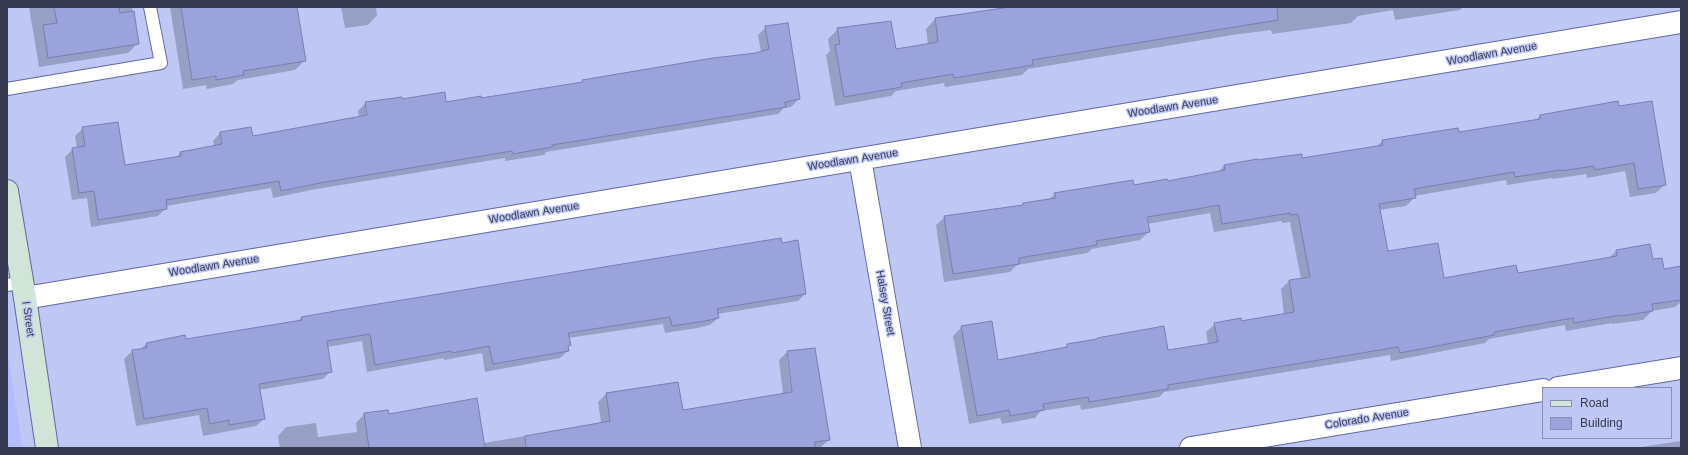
<!DOCTYPE html>
<html>
<head>
<meta charset="utf-8">
<style>
  body { margin:0 }
  #map { position:relative; width:1688px; height:455px; overflow:hidden; background:#bfc7f5; font-family:Helvetica,sans-serif }
  canvas { display:block }
  .frame { position:absolute; inset:0; border:8px solid #363a51; pointer-events:none }
  .legend { position:absolute; left:1542px; top:387px; width:130px; height:52px; box-sizing:border-box; background:#bfc7f5; border:1px solid #888fb3; margin:0; padding:5px 7px; list-style:none; font-size:12px; color:#363a51 }
  .legend li { display:flex; align-items:center; gap:8px; height:20px }
  .legend b { width:20px; border:1px solid #888fb3 }
</style>
</head>
<body>
<div id="map">
<canvas width="1688" height="455"></canvas>
<div class="frame"></div>
<ul class="legend">
<li><b style="height:5px;background:#d0e4d8"></b>Road</li>
<li><b style="height:11px;background:#9aa3db"></b>Building</li>
</ul>
</div>
<script>
const ctx = document.querySelector('canvas').getContext('2d');
ctx.lineJoin = 'round';
function paint(path, color) { ctx.fillStyle = color; ctx.fill(path, 'evenodd'); }
const toPath = rows => new Path2D(rows.map(r => 'M' + r).join(''));
function stroke(path, color, width, dash) { ctx.strokeStyle = color; ctx.lineWidth = width; ctx.lineCap = dash ? 'butt' : 'round'; ctx.setLineDash(dash || []); ctx.stroke(path); }
function label(font, color, halo, rows, align = 'center') {
  ctx.font = font + ' Helvetica,sans-serif'; ctx.lineWidth = 3; ctx.setLineDash([]); ctx.textBaseline = 'middle'; ctx.strokeStyle = halo; ctx.fillStyle = color; for (const [text, x, y, turn = 0] of rows) {
    ctx.save(); ctx.translate(x, y); ctx.rotate((+turn || 0) * Math.PI / 180); ctx.textAlign = isNaN(turn) ? turn : align; if (halo) ctx.strokeText(text, 0, 0); ctx.fillText(text, 0, 0); ctx.restore();
  }
}
paint(toPath([
  [7,350,18,419,23,448,7,448]
]), '#b3bdfe');
paint(toPath([
  [29,7,132,7,138,43,128,53,39,67],
  [170,7,296,7,305,60,295,70,238,80,233,84,207,89,206,85,183,89],
  [341,7,376,7,377,15,368,25,345,28],
  [1012,7,1463,7,1460,10,1395,20,1393,10,1358,16,1351,23,1272,34,1271,30,1232,35,1028,69,1022,75,945,87,944,83,896,91,891,96,835,106,826,55,830,51,828,39,838,29,895,50,928,44,926,29,935,19],
  [766,27,799,99,791,107,784,108,778,114,546,152,544,155,505,161,505,158,311,190,273,198,271,188,166,206,166,208,158,216,91,227,87,198,72,200,65,157,73,149,77,148,75,136,83,128,124,166,176,158,180,153,214,146,213,141,220,133,252,137,359,117,358,111,366,103,401,100,446,103,480,99,580,84,583,81,756,54,761,52,758,35],
  [1618,108,1665,184,1656,193,1630,197,1625,171,1587,178,1586,174,1553,179,1552,178,1507,185,1506,180,1414,196,1415,197,1406,206,1379,210,1387,252,1443,279,1517,274,1608,259,1616,251,1652,261,1663,270,1681,281,1681,302,1675,307,1652,311,1643,320,1612,324,1612,323,1566,331,1565,325,1489,339,1485,343,1391,361,1390,355,1164,392,1159,397,1081,410,1080,405,1041,411,1035,418,1002,424,1000,418,969,424,953,336,962,327,997,361,1064,348,1067,345,1167,351,1208,344,1206,332,1215,324,1240,323,1284,315,1281,289,1289,281,1301,279,1290,222,1282,223,1282,221,1214,232,1210,213,1147,224,1149,232,1140,240,1092,249,1087,253,1017,265,1010,272,944,282,936,225,945,217,1022,206,1023,204,1048,200,1055,194,1167,182,1218,172,1224,166,1301,159,1377,146,1382,141,1458,133,1535,121,1540,116],
  [781,244,805,294,798,301,717,314,718,318,710,325,697,328,665,333,663,324,568,338,570,345,567,347,568,351,560,358,485,372,482,353,444,360,444,358,367,372,362,341,327,347,331,371,323,379,259,390,264,419,256,426,203,436,199,415,136,426,124,359,132,351,140,350,146,344,185,341,297,322,301,318,341,311],
  [787,352,829,440,820,448,280,448,278,436,286,427,316,423,318,437,357,432,356,423,364,414,387,411,388,415,484,443,601,423,598,402,606,394,677,383,682,411,783,394,779,360],
  [787,358,789,358,794,396,792,397],
  [1681,441,1681,448,1634,448]
]), '#0003');
const building = toPath([
  [54,7,119,7,120,13,134,11,139,44,48,58,43,25,57,23,54,7],
  [181,7,297,7,306,61,243,71,244,75,216,80,216,76,192,80,181,7],
  [1010,7,1277,7,1278,20,1032,60,1033,65,954,78,953,74,901,83,902,87,844,97,835,45,840,44,837,28,891,21,896,49,938,42,935,18,1010,7],
  [788,23,800,99,785,102,786,107,552,145,552,147,513,154,512,151,320,183,281,191,279,181,166,200,167,209,98,220,94,191,79,193,72,148,85,146,82,127,118,122,125,165,181,156,180,152,222,144,220,132,251,127,253,136,367,115,365,102,402,97,402,99,445,92,446,102,481,96,481,98,583,82,582,80,713,58,756,53,769,49,765,26,788,23],
  [1618,101,1619,106,1652,101,1666,185,1638,189,1634,163,1595,170,1594,166,1561,171,1561,170,1515,177,1514,172,1414,189,1416,198,1379,204,1388,251,1438,243,1444,278,1516,265,1518,273,1617,256,1616,250,1650,244,1653,259,1662,258,1664,269,1681,266,1681,300,1652,304,1653,311,1621,316,1620,315,1574,323,1573,318,1494,332,1494,335,1400,353,1398,347,1168,385,1168,389,1089,402,1088,397,1043,404,1044,410,1010,416,1009,410,977,416,961,326,992,321,998,360,1067,347,1067,344,1097,339,1097,338,1164,326,1168,350,1218,342,1214,323,1241,318,1241,321,1294,312,1289,280,1310,277,1298,214,1290,215,1290,213,1222,224,1219,205,1197,209,1147,217,1150,232,1096,241,1097,245,1019,258,1019,264,953,274,944,216,1023,205,1023,203,1056,198,1054,193,1133,180,1134,185,1167,179,1168,181,1225,170,1224,165,1257,159,1257,160,1302,154,1302,158,1383,145,1382,140,1458,128,1459,132,1540,119,1540,115,1618,101],
  [781,238,782,243,798,240,806,294,721,308,717,309,719,318,705,321,672,326,670,317,568,333,571,345,568,346,569,351,493,364,489,346,452,353,451,351,375,365,370,334,327,341,332,372,259,384,265,419,229,425,229,420,210,424,207,408,144,419,132,350,147,348,146,343,185,335,186,339,302,320,301,317,341,310,781,238],
  [815,348,830,440,815,442,815,448,526,448,525,436,610,421,606,393,678,382,683,410,792,392,787,351,815,348],
  [477,398,485,448,369,448,364,413,388,410,389,414,477,398]
]);
paint(building, '#9aa3db');
stroke(building, '#777fb5', 1);
const lane = toPath([
  [7,89,161,63,150,7],
  [7,285,23,282]
]);
const street = toPath([
  [860,159,910,448],
  [25,298,1681,22],
  [1558,388,1681,368],
  [1191,448,1543,390]
]);
const secondary = toPath([
  [7,191,25,298,47,448]
]);
stroke(lane, '#62699e', 14);
stroke(street, '#62699e', 24);
stroke(secondary, '#62699e', 24);
stroke(lane, '#fff', 12);
stroke(street, '#fff', 22);
stroke(secondary, '#d0e4d8', 22);
label('11px', '#363a51', '#bfc7f5', [
  ["Woodlawn Avenue",1492,54,-10],
  ["Woodlawn Avenue",1173,107,-9],
  ["Woodlawn Avenue",853,160,-9],
  ["Woodlawn Avenue",534,213,-9],
  ["Woodlawn Avenue",214,266,-9],
  ["Halsey Street",885,303,80],
  ["I Street",28,319,82],
  ["Colorado Avenue",1367,419,-9]
]);
</script>
</body>
</html>
